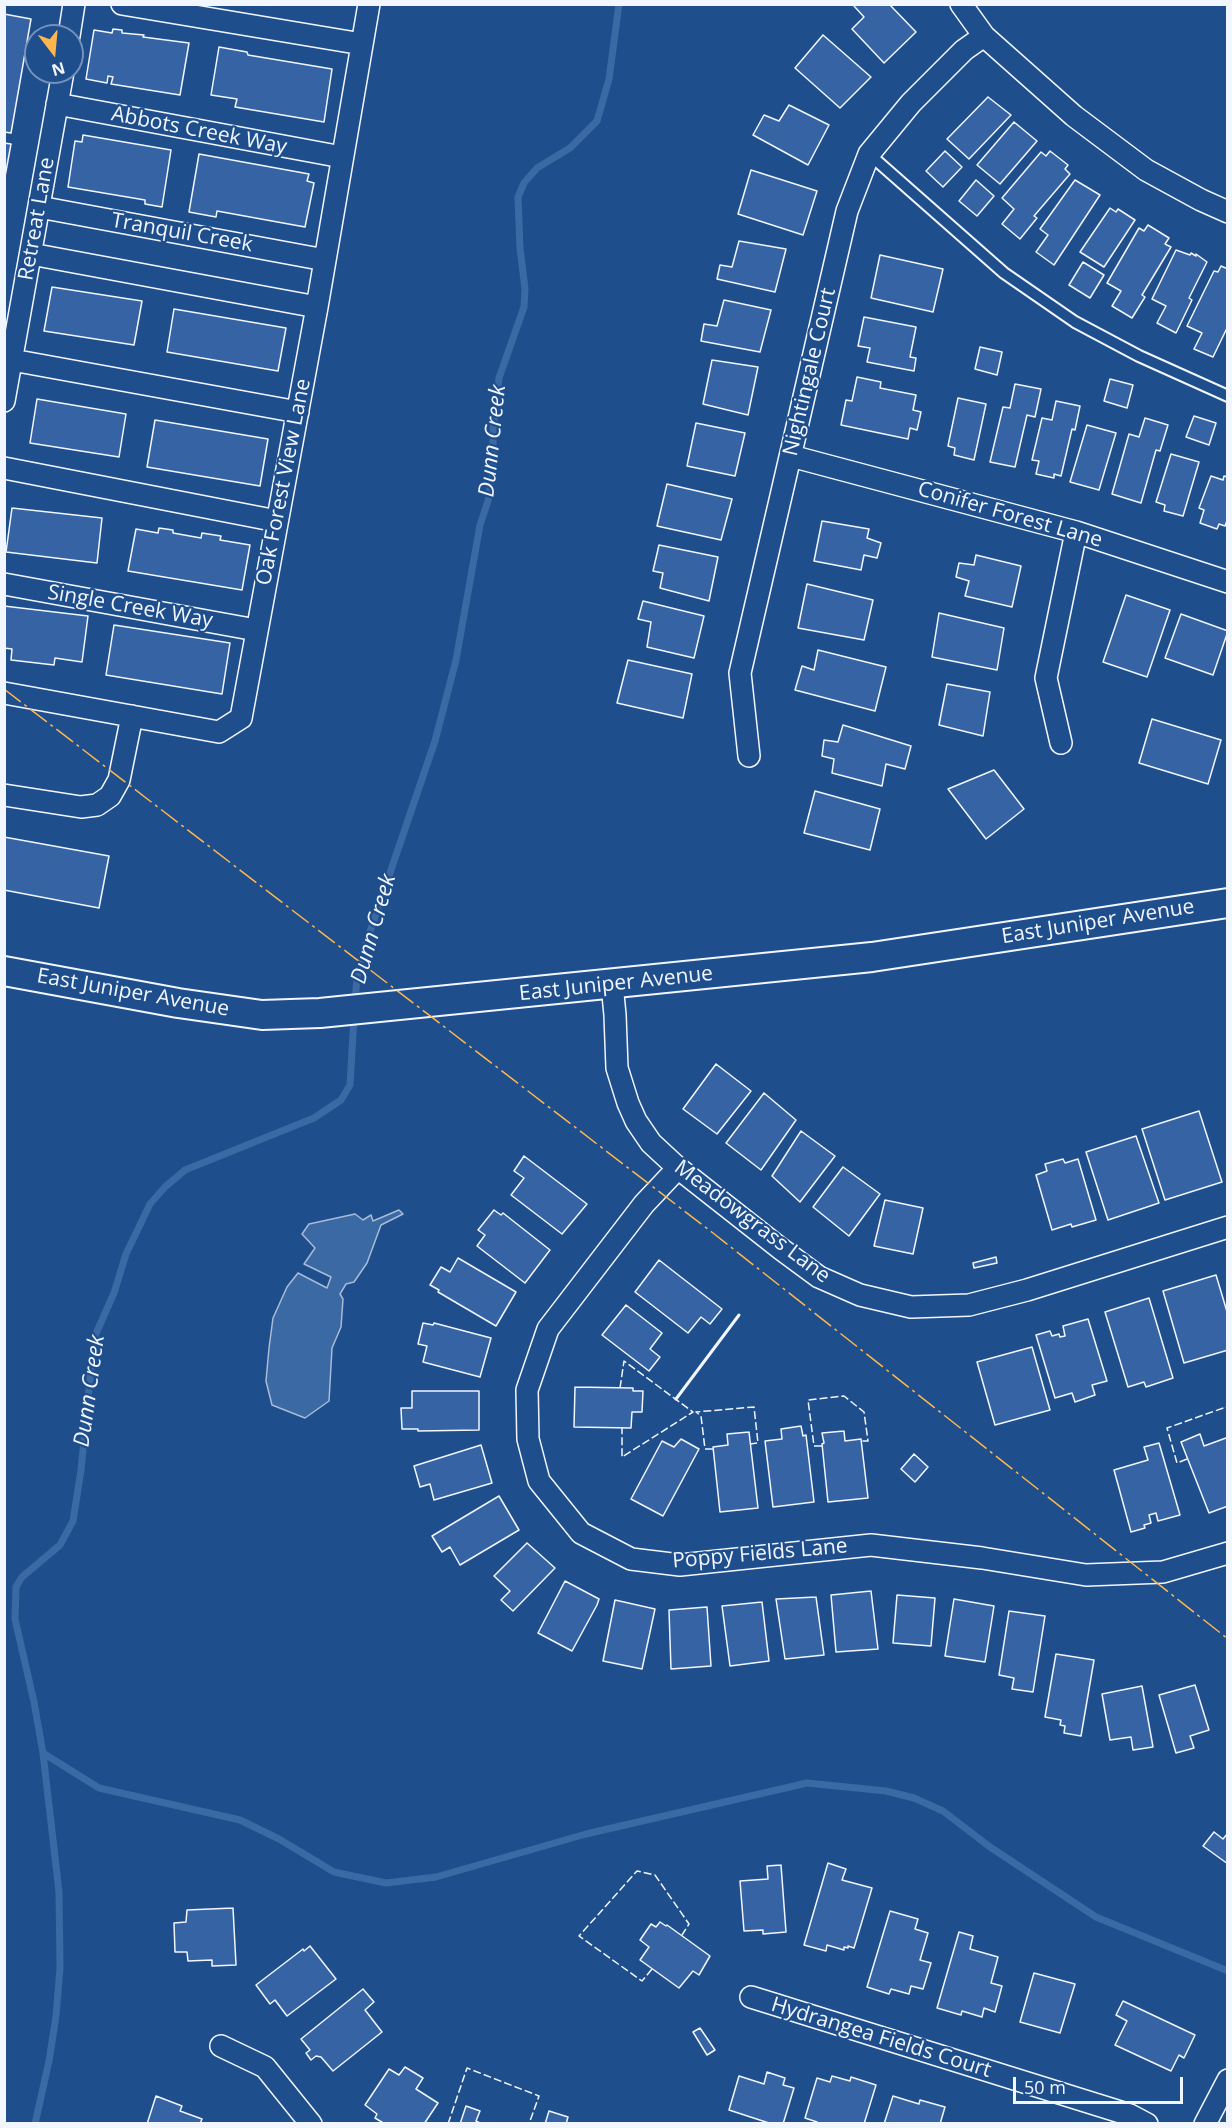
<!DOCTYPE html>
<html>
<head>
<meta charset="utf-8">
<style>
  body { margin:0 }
  #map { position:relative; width:1232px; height:2128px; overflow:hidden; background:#1f4e8c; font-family:"Open Sans",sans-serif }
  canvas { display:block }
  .frame { position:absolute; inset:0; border:6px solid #f2f6ff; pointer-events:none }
  .north { position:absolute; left:24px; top:24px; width:60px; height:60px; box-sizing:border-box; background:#1f4e8c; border:2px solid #7391ba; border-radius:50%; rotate:164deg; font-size:16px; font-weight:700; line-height:24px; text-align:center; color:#f2f6ff }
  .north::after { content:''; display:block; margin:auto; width:21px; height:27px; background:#ffb74d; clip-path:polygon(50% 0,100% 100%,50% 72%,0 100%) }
  .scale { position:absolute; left:1013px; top:2077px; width:170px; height:27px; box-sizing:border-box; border:3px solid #f2f6ff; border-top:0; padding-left:8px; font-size:18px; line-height:21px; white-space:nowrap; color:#f2f6ff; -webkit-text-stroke:4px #1f4e8c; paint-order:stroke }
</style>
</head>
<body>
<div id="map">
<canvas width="1232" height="2128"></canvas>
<div class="frame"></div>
<div class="north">N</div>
<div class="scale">50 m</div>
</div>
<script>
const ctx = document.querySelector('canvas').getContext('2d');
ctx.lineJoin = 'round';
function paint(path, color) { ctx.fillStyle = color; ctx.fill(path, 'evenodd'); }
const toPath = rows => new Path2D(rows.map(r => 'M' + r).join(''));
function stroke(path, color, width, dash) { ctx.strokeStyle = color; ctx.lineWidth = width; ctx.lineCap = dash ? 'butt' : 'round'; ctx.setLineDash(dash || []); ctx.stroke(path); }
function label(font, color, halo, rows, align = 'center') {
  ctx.font = font + ' "Open Sans",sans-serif'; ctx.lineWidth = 4.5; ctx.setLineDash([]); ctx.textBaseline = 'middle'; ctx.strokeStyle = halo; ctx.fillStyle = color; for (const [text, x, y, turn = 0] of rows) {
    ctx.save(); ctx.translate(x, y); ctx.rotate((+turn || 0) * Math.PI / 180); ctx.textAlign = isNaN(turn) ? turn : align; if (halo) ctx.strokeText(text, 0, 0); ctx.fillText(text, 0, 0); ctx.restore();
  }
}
const water = toPath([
  [399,1210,403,1214,381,1225,367,1263,354,1282,346,1284,340,1294,343,1299,341,1327,332,1348,329,1401,305,1418,272,1405,266,1381,269,1348,273,1318,287,1287,298,1273,327,1288,331,1277,304,1264,315,1248,302,1234,309,1224,355,1214,363,1220,371,1215,373,1221,399,1210]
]);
paint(water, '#3b69a3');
stroke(water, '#a8bbd7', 1.5);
stroke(toPath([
  [355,1003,357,977,363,952,435,741,456,660,480,525,488,501,493,468,493,431,499,378,524,307,525,289,520,248,518,197,524,183,537,168,570,148,597,121,609,79,619,4],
  [43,1753,99,1788,240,1820,279,1839,334,1872,386,1883,436,1877,586,1834,807,1783,886,1791,914,1798,943,1811,990,1847,1096,1917,1228,1971],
  [35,2124,49,2061,56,2016,60,1968,59,1892,43,1753,34,1702,15,1619,16,1587,22,1577,60,1545,73,1521,81,1470,94,1338,114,1293,126,1254,150,1204,165,1187,185,1170,314,1118,341,1100,350,1085,354,1017]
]), '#3b69a3', 7);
const building = toPath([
  [856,4,889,4,916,32,884,63,852,29,864,17,854,6,856,4],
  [4,14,31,19,11,133,4,132,4,14],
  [113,29,122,30,122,33,144,35,143,37,189,43,180,95,111,84,113,77,108,76,107,83,86,79,94,30,112,33,113,29],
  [823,35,871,77,840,108,795,68,823,35],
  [219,47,247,52,248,55,332,69,324,122,235,107,237,99,211,95,219,47],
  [988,97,1011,115,969,159,947,139,988,97],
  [789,105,829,125,808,165,753,135,764,115,779,121,789,105],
  [1014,122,1037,141,1000,184,977,165,1014,122],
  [83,135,171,150,162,207,145,204,145,200,68,187,75,141,82,142,83,135],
  [4,143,11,144,4,182,4,143],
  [945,151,962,167,943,187,926,171,945,151],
  [1050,151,1068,165,1065,169,1070,174,1034,216,1037,218,1020,239,1002,224,1014,209,1002,198,1041,152,1046,156,1050,151],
  [199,154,309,174,307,181,314,183,305,227,217,211,216,217,189,212,199,154],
  [751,170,817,191,803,235,738,214,751,170],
  [976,180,994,196,977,216,959,201,976,180],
  [1075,180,1100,195,1054,265,1036,252,1048,235,1040,229,1075,180],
  [1110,208,1116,212,1118,209,1135,220,1104,267,1080,252,1110,208],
  [1148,225,1169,238,1165,244,1171,247,1142,295,1145,297,1132,318,1112,306,1121,291,1107,283,1139,228,1144,231,1148,225],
  [739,241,786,249,775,292,717,279,720,265,732,267,739,241],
  [1176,250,1190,255,1191,253,1196,256,1196,254,1207,262,1189,298,1192,300,1176,333,1157,323,1166,306,1152,299,1176,250],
  [880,255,943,269,933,312,871,298,880,255],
  [1083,262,1104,275,1090,298,1069,285,1083,262],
  [1221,266,1228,269,1228,326,1213,357,1194,349,1202,333,1187,326,1214,271,1218,272,1221,266],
  [52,287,142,301,134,345,44,331,52,287],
  [724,300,771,310,760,352,701,341,704,324,717,326,724,300],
  [174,309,286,328,278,371,167,352,174,309],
  [864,317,916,327,910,357,916,358,914,371,867,362,870,348,858,346,864,317],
  [980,347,1002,352,997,375,975,369,980,347],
  [712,360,758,367,748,415,703,404,712,360],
  [857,377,881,382,880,388,916,395,913,410,921,412,917,430,910,428,908,439,841,425,846,400,852,401,857,377],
  [1110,379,1133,385,1127,408,1104,401,1110,379],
  [1015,384,1041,389,1035,417,1027,415,1015,467,990,462,1003,407,1010,408,1015,384],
  [958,398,986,404,974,460,954,455,955,448,948,446,958,398],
  [37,399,126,414,119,457,30,443,37,399],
  [1056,401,1080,406,1075,430,1072,429,1061,476,1054,474,1054,478,1036,474,1039,461,1032,460,1042,418,1052,420,1056,401],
  [1194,416,1216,423,1209,445,1186,437,1194,416],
  [1145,418,1168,425,1160,451,1156,450,1141,503,1112,494,1129,434,1139,437,1145,418],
  [155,420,268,439,260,486,147,467,155,420],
  [696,423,745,433,735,476,687,466,696,423],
  [1087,425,1116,433,1099,490,1070,482,1087,425],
  [1171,454,1199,462,1183,516,1164,511,1165,505,1156,502,1171,454],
  [1211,476,1223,480,1224,476,1228,477,1228,518,1225,526,1219,524,1217,529,1200,523,1204,510,1199,508,1211,476],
  [667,484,732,499,721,540,657,526,667,484],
  [12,508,102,518,97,563,6,552,12,508],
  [822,521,869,529,867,538,881,543,877,558,864,555,861,570,814,561,822,521],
  [159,528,173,530,173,533,201,538,202,533,221,536,220,540,250,545,242,590,128,571,136,529,158,533,159,528],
  [659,545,718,557,709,601,660,588,663,573,653,571,659,545],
  [976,555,1021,566,1012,607,965,596,969,581,956,577,959,563,974,565,976,555],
  [807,584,873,600,864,640,798,628,807,584],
  [1126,595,1170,610,1147,677,1103,662,1126,595],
  [643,601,704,616,694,658,647,647,651,622,638,619,643,601],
  [4,606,88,616,82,662,55,658,54,665,11,660,12,649,4,648,4,606],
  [939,613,1004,628,997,670,932,657,939,613],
  [1181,614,1228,631,1213,675,1165,658,1181,614],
  [114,625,230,643,222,694,106,675,114,625],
  [818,650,886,667,875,711,795,690,802,666,814,670,818,650],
  [628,660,692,674,683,718,617,703,628,660],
  [947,684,990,692,983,736,939,725,947,684],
  [1152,719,1221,740,1208,784,1139,763,1152,719],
  [843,725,911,746,905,769,886,764,882,786,832,773,834,759,822,756,824,740,838,742,843,725],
  [994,770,1024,809,986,839,948,789,994,770],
  [815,791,880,809,870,850,804,833,815,791],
  [4,837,109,856,99,908,4,890,4,837],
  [716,1064,751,1091,717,1134,683,1109,716,1064],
  [764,1093,796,1120,761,1170,726,1143,764,1093],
  [1199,1111,1222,1182,1165,1200,1142,1129,1199,1111],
  [801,1131,835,1156,800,1202,772,1176,801,1131],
  [1136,1136,1159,1203,1108,1220,1086,1152,1136,1136],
  [524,1156,587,1204,562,1234,511,1195,524,1178,514,1171,524,1156],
  [1063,1159,1065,1163,1078,1159,1096,1220,1072,1227,1071,1224,1052,1230,1036,1175,1047,1171,1045,1164,1063,1159],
  [843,1167,880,1194,849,1236,813,1207,843,1167],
  [885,1200,923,1208,913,1254,874,1246,885,1200],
  [494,1210,501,1215,503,1213,550,1250,525,1283,477,1246,485,1235,478,1230,494,1210],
  [996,1257,997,1263,974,1268,973,1263,996,1257],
  [458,1258,516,1292,496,1326,438,1292,439,1290,430,1285,441,1267,450,1272,458,1258],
  [659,1260,722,1309,710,1324,701,1317,688,1333,635,1292,659,1260],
  [1216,1275,1228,1315,1228,1350,1184,1363,1163,1291,1216,1275],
  [1149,1298,1173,1378,1146,1387,1144,1382,1128,1387,1105,1312,1149,1298],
  [626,1305,662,1333,650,1349,660,1357,649,1371,602,1335,626,1305],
  [1088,1319,1107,1381,1092,1385,1095,1395,1075,1402,1072,1393,1055,1398,1036,1335,1050,1331,1052,1336,1059,1334,1060,1337,1065,1336,1063,1326,1088,1319],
  [423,1323,433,1325,434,1323,491,1338,480,1377,423,1362,427,1346,418,1344,423,1323],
  [1032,1347,1050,1410,995,1425,977,1362,1032,1347],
  [575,1387,633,1388,633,1391,643,1391,642,1412,632,1412,631,1428,574,1427,575,1387],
  [412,1391,479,1391,479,1430,418,1431,418,1429,402,1429,401,1408,412,1408,412,1391],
  [801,1426,803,1436,806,1435,814,1502,773,1507,765,1441,782,1439,781,1429,801,1426],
  [844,1431,845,1441,861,1439,868,1498,828,1502,822,1444,824,1443,822,1433,844,1431],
  [749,1432,758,1508,720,1512,713,1447,728,1445,727,1434,749,1432],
  [1200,1434,1204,1446,1226,1438,1228,1440,1228,1506,1209,1513,1181,1442,1200,1434],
  [681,1439,699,1449,663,1516,631,1499,662,1441,674,1447,681,1439],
  [1159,1443,1180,1515,1158,1521,1156,1513,1149,1515,1151,1523,1144,1525,1145,1528,1131,1532,1114,1470,1148,1460,1144,1447,1159,1443],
  [481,1445,492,1483,434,1500,430,1484,420,1487,414,1466,481,1445],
  [914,1454,928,1467,915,1482,901,1469,914,1454],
  [499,1496,519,1530,460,1565,450,1547,442,1552,432,1536,499,1496],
  [527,1543,555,1568,513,1611,501,1600,510,1591,494,1576,527,1543],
  [565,1581,599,1599,597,1605,572,1651,538,1633,565,1581],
  [871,1591,878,1649,836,1652,831,1595,871,1591],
  [897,1595,935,1598,931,1646,893,1643,897,1595],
  [816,1597,824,1655,785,1659,776,1599,816,1597],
  [954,1599,994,1606,985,1662,945,1656,954,1599],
  [615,1600,655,1609,642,1669,603,1661,615,1600],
  [762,1602,769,1661,730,1666,722,1606,762,1602],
  [707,1607,711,1666,671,1669,669,1610,707,1607],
  [1009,1611,1045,1616,1033,1692,1012,1689,1014,1678,999,1675,1009,1611],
  [1056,1654,1094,1660,1081,1736,1064,1733,1065,1726,1060,1725,1061,1720,1045,1717,1056,1654],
  [1195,1685,1209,1730,1190,1736,1194,1748,1176,1753,1159,1695,1195,1685],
  [1142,1686,1153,1747,1133,1750,1131,1737,1110,1740,1102,1694,1142,1686],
  [1214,1832,1223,1839,1228,1833,1228,1864,1203,1846,1214,1832],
  [828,1863,846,1869,842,1880,872,1888,854,1948,848,1946,848,1948,844,1947,844,1950,827,1945,826,1951,804,1945,828,1863],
  [781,1865,786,1932,763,1934,763,1930,744,1931,740,1881,768,1879,767,1866,781,1865],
  [233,1908,236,1965,212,1966,212,1960,188,1961,187,1952,175,1952,174,1923,186,1922,187,1910,233,1908],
  [890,1911,918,1919,915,1929,928,1933,920,1960,931,1963,923,1989,911,1986,909,1994,891,1989,889,1994,867,1987,890,1911],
  [660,1922,666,1926,667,1925,710,1956,699,1975,693,1971,679,1988,640,1960,649,1947,640,1940,651,1924,656,1927,660,1922],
  [959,1932,973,1936,970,1949,998,1957,991,1983,1002,1986,995,2012,984,2008,982,2017,962,2011,961,2015,937,2008,959,1932],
  [310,1946,336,1979,287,2016,275,2000,270,2004,256,1985,303,1949,304,1951,310,1946],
  [1034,1973,1075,1984,1060,2033,1020,2022,1034,1973],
  [363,1989,374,2002,365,2010,382,2032,333,2071,321,2057,316,2056,311,2060,306,2053,310,2050,301,2039,363,1989],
  [1123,2001,1195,2035,1184,2058,1179,2055,1171,2071,1115,2045,1127,2021,1116,2015,1123,2001],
  [700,2028,715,2050,707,2055,693,2032,700,2028],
  [405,2067,423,2078,416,2089,438,2103,424,2124,385,2124,375,2118,377,2114,365,2105,389,2069,399,2075,405,2067],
  [767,2072,785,2078,783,2085,794,2088,783,2124,772,2124,729,2110,739,2076,764,2084,767,2072],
  [832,2076,850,2081,851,2077,876,2085,864,2124,816,2124,817,2122,805,2118,817,2078,830,2082,832,2076],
  [156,2096,182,2106,180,2111,202,2119,200,2124,147,2124,156,2096],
  [893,2096,919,2104,920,2100,945,2107,940,2124,884,2124,893,2096],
  [466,2106,480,2111,476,2121,482,2124,460,2124,466,2106],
  [549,2111,568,2117,566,2124,545,2124,549,2111]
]);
paint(building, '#3563a3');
stroke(building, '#f2f6ff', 1.5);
const lane = toPath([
  [869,154,1004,273,1075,322,1139,356,1228,396]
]);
const street = toPath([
  [122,4,362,44],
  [961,4,984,36,1074,116,1146,170,1201,200,1228,212],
  [69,36,74,4],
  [57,104,342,157],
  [39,207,325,260],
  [31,254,317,307],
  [12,360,298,412],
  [4,401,63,72],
  [791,456,1076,532,1228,582],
  [4,468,277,521],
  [4,584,256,630],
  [4,693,219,732,241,718,317,307,369,4],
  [1061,743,1046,678,1076,532],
  [749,756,740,673,847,211,869,154,911,103,964,50,984,36],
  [4,795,81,807,97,805,110,796,119,780,132,716],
  [612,984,615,1015,617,1068,628,1103,636,1121,651,1143,678,1168,781,1249,819,1277,860,1295,911,1307,969,1305,1027,1290,1228,1227],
  [678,1168,644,1204,548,1329,527,1390,528,1439,539,1481,581,1533,631,1559,680,1565,871,1545,982,1558,1086,1575,1163,1572,1228,1553],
  [751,1997,1130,2115,1147,2124],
  [221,2046,265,2067,311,2124],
  [1205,2124,1228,2080]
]);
const secondary = toPath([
  [4,971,178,1003,262,1015,320,1013,872,957,1228,903]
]);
stroke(lane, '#f2f6ff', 14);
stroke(street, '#f2f6ff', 24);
stroke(secondary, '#f2f6ff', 32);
stroke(lane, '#1f4e8c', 10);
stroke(street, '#1f4e8c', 21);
stroke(secondary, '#1f4e8c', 28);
stroke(toPath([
  [620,1388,624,1361,693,1412,622,1457,622,1428],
  [822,1446,814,1446,808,1400,844,1396,864,1412,868,1441,861,1441],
  [713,1449,705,1449,701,1416,696,1412,754,1407,758,1443,750,1444],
  [1187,1459,1177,1463,1167,1428,1226,1407,1228,1410],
  [652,1969,642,1981,579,1936,637,1871,655,1875,689,1924,682,1935],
  [448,2124,467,2068,539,2096,529,2124]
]), '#f2f6ff', 1.5, [8, 3]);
stroke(toPath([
  [676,1399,739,1315]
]), '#f2f6ff', 3);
stroke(toPath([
  [4,689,713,1233,1228,1639]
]), '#ffb74d', 1.5, [21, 4.5, 3, 4.5]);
label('21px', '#f2f6ff', '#1f4e8c', [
  ["Abbots Creek Way",199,131,11],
  ["Retreat Lane",37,219,-80],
  ["Tranquil Creek",182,233,10],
  ["Nightingale Court",810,372,-77],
  ["Oak Forest View Lane",284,482,-79],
  ["Conifer Forest Lane",1010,515,16],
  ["Single Creek Way",130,607,10],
  ["East Juniper Avenue",1098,922,-9],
  ["East Juniper Avenue",616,984,-6],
  ["East Juniper Avenue",133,993,10],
  ["Meadowgrass Lane",752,1222,37],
  ["Poppy Fields Lane",760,1554,-5],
  ["Hydrangea Fields Court",881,2038,17]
]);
label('italic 22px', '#f2f6ff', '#1f4e8c', [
  ["Dunn Creek",493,441,-84],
  ["Dunn Creek",374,929,-74],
  ["Dunn Creek",90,1391,-82]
]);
</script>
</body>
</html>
